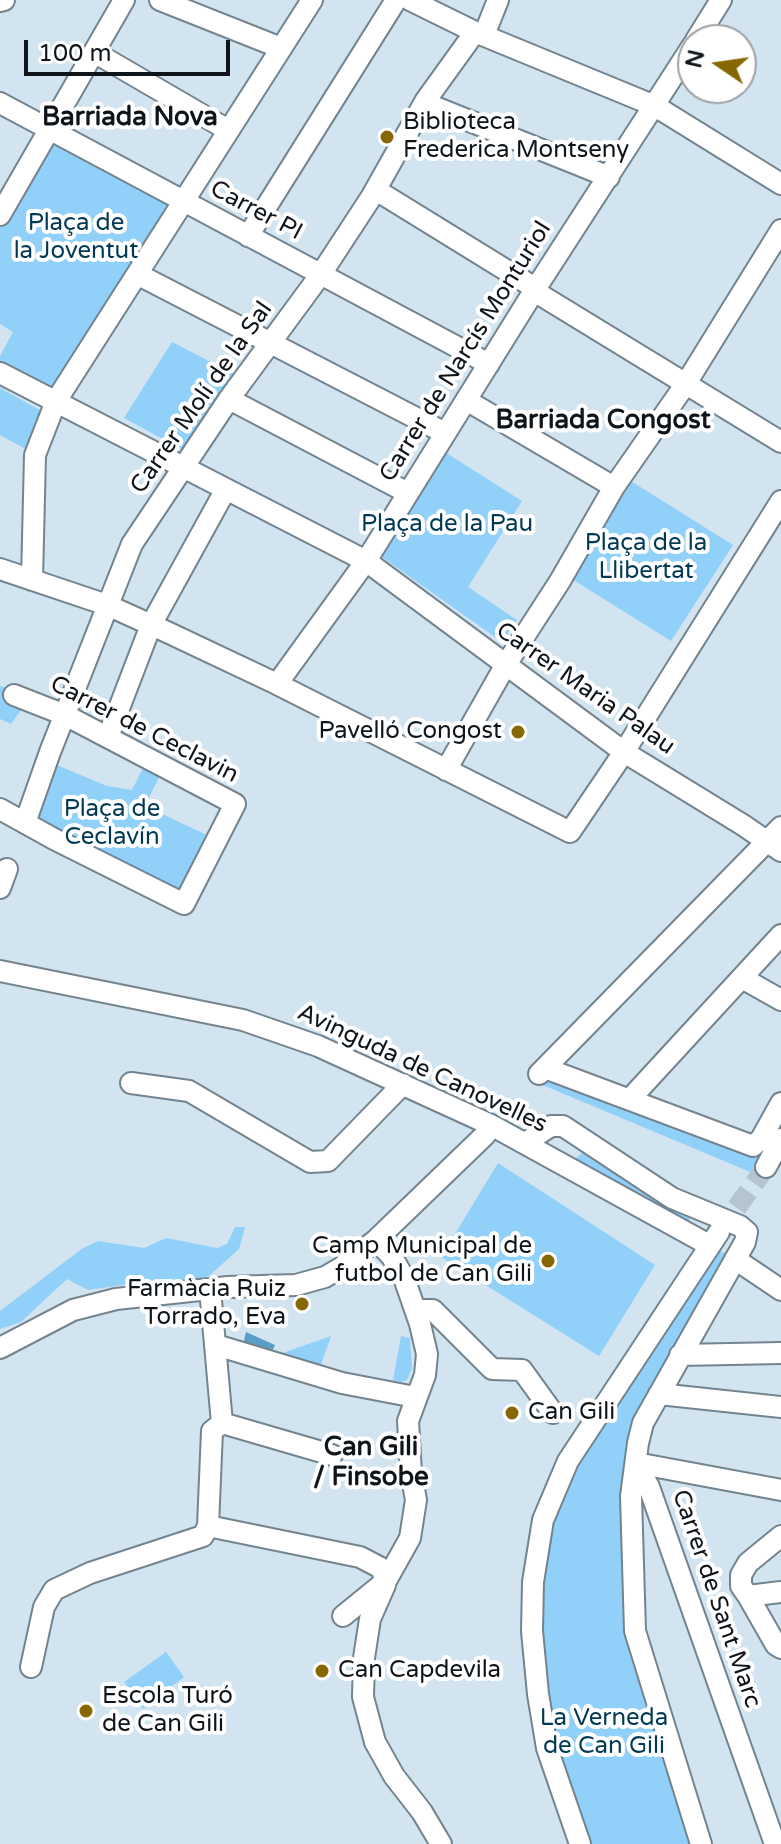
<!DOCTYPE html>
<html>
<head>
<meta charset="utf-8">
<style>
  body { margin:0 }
  #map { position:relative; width:781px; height:1844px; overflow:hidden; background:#d1e4f0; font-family:"Varela Round",sans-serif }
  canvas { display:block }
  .north { position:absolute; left:677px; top:24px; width:80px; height:80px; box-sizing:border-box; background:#fff; border:2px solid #9fa1a3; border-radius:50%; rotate:283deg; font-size:22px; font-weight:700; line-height:32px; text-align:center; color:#0e1419 }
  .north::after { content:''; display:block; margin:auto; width:28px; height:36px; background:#866701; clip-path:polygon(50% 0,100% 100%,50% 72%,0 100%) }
  .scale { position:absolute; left:24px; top:40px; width:206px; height:36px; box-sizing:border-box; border:4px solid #0e1419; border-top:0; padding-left:10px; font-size:24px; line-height:28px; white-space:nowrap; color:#0e1419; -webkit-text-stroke:6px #fff; paint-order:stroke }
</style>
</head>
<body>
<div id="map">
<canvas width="781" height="1844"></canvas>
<div class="north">N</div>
<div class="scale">100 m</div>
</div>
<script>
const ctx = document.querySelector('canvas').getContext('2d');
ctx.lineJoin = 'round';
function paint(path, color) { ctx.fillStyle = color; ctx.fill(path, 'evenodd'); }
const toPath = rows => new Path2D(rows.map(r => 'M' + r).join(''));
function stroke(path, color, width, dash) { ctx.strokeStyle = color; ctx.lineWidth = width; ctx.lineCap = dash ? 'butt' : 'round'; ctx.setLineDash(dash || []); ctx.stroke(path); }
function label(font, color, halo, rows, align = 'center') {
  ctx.font = font + ' "Varela Round",sans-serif'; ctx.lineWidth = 8; ctx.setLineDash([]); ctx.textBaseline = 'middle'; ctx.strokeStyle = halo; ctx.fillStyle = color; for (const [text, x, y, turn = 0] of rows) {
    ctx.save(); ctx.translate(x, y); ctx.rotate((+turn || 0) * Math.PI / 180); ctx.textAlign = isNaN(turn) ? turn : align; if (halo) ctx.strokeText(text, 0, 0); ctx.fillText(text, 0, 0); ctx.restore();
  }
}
paint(toPath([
  [55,136,181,204,56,401,0,373,0,356,13,332,0,324,0,228],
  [172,342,234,374,183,450,124,418],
  [0,388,47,414,33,453,0,435],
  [437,447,522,501,468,587,517,620,502,642,372,550],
  [626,478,733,545,671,641,567,576],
  [0,686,62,702,24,706,11,724,0,719],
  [47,761,107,786,132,790,143,768,160,775,145,806,211,837,178,901,26,818],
  [546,1073,767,1153,755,1174,538,1083],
  [585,1151,692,1216,686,1224,575,1159],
  [498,1163,655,1265,599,1356,441,1257],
  [235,1227,245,1227,239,1249,209,1276,153,1290,136,1283,88,1290,67,1279,21,1322,0,1329,0,1311,83,1248,98,1241,144,1248,166,1238,217,1248,227,1244],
  [709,1245,735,1259,643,1423,635,1631,701,1844,580,1844,538,1694,543,1520],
  [331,1336,320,1367,277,1355],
  [401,1336,410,1338,412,1368,407,1380,401,1382,393,1380],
  [166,1652,184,1677,143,1709,124,1682]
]), '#91d0f9');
paint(toPath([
  [246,1332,275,1345,271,1354,243,1345]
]), '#5a9ec8');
stroke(toPath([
  [719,1232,766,1167]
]), '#b4c5d0', 20, [20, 10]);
const minor = toPath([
  [160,0,281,48],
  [410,0,475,32,655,106,781,184],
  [0,1,4,0],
  [484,35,498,0],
  [696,40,721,0],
  [94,52,228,130],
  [0,103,489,364],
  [425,103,609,177],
  [376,190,535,288],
  [0,215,124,0],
  [248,236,396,0],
  [137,274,445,433],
  [534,291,781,442],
  [0,373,366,561,624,752,743,825,781,851],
  [229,399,408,493],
  [466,400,614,487],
  [0,569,107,605,167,632,277,684,570,832,624,752,781,501],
  [32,580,35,455,56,401,312,0],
  [277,684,366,561,534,291,693,45],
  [108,737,151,625,226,489],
  [446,770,505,666,560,581,614,487,685,385,781,230],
  [0,809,54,839,184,904,235,804,65,715,14,695],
  [25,823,50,752,132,544,229,399,321,274,372,196,426,100,475,32],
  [0,888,7,869],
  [0,971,243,1020,318,1046,491,1125,709,1245],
  [742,978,781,1000],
  [550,1070,753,1146,761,1139,781,1103],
  [539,1074,781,827],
  [131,1083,189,1091,310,1162,328,1161,403,1084],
  [630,1099,781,935],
  [525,1143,551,1126,563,1126,672,1198,740,1226,747,1232,745,1242,643,1423,638,1443,631,1496,635,1631,701,1844],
  [766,1167,781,1139],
  [735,1259,781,1290],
  [415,1310,433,1310,492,1369,522,1370,553,1413],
  [216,1345,342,1383,415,1397],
  [0,1348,73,1310,116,1299,228,1287,296,1285,325,1277,342,1267,376,1240,485,1135,491,1125],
  [680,1355,781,1353],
  [659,1394,781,1407],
  [222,1423,332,1455],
  [636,1463,649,1487,775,1844],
  [636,1463,781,1490],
  [208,1526,360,1557,381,1568,386,1581],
  [781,1536,748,1563,741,1575,741,1586,748,1596,781,1592],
  [385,1585,370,1619,364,1658,363,1697,375,1742,394,1776,422,1812,441,1844],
  [748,1596,776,1645,781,1648],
  [343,1616,386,1581,410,1538,416,1500,411,1473,408,1421,425,1375,427,1354,420,1324,404,1278,392,1257,376,1240],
  [31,1667,44,1607,54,1590,90,1573,203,1536,208,1526,212,1431,222,1423,210,1289],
  [580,1844,547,1748,538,1694,532,1631,533,1582,543,1520,568,1461,719,1232]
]);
stroke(minor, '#73848f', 24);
stroke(minor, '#fff', 20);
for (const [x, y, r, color] of [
  [387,137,8,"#866701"],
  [518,732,8,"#866701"],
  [548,1261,8,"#866701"],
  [302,1304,8,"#866701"],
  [512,1413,8,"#866701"],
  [322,1671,8,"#866701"],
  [86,1711,8,"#866701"]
]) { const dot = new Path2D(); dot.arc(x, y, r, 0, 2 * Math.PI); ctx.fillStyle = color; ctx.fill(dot); stroke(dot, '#fff', 3); }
label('24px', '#0e1419', '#fff', [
  ["Biblioteca",403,123],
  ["Frederica Montseny",403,151],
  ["Pavelló Congost",502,732,"right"],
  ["Camp Municipal de",532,1247,"right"],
  ["futbol de Can Gili",532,1275,"right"],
  ["Farmàcia Ruiz",286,1290,"right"],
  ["Torrado, Eva",286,1318,"right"],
  ["Can Gili",528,1413],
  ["Can Capdevila",338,1671],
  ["Escola Turó",102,1697],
  ["de Can Gili",102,1725]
], 'left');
label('24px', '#0e1419', '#fff', [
  ["Carrer PI",256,211,28],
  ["Carrer de Narcís Monturiol",466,352,-58],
  ["Carrer Molí de la Sal",202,398,-55],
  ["Carrer Maria Palau",585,689,35],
  ["Carrer de Ceclavin",144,730,27],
  ["Avinguda de Canovelles",422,1069,25],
  ["Carrer de Sant Marc",716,1599,71]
]);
label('24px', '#003955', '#fff', [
  ["Plaça de",76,224],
  ["la Joventut",76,252],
  ["Plaça de la Pau",447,525],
  ["Plaça de la",646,544],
  ["Llibertat",646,572],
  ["Plaça de",112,810],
  ["Ceclavín",112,838],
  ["La Verneda",604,1719],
  ["de Can Gili",604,1747]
]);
label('bold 26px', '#0e1419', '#fff', [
  ["Barriada Nova",130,118],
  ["Barriada Congost",603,421],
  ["Can Gili",371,1448],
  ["/ Finsobe",371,1478]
]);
</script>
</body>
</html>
